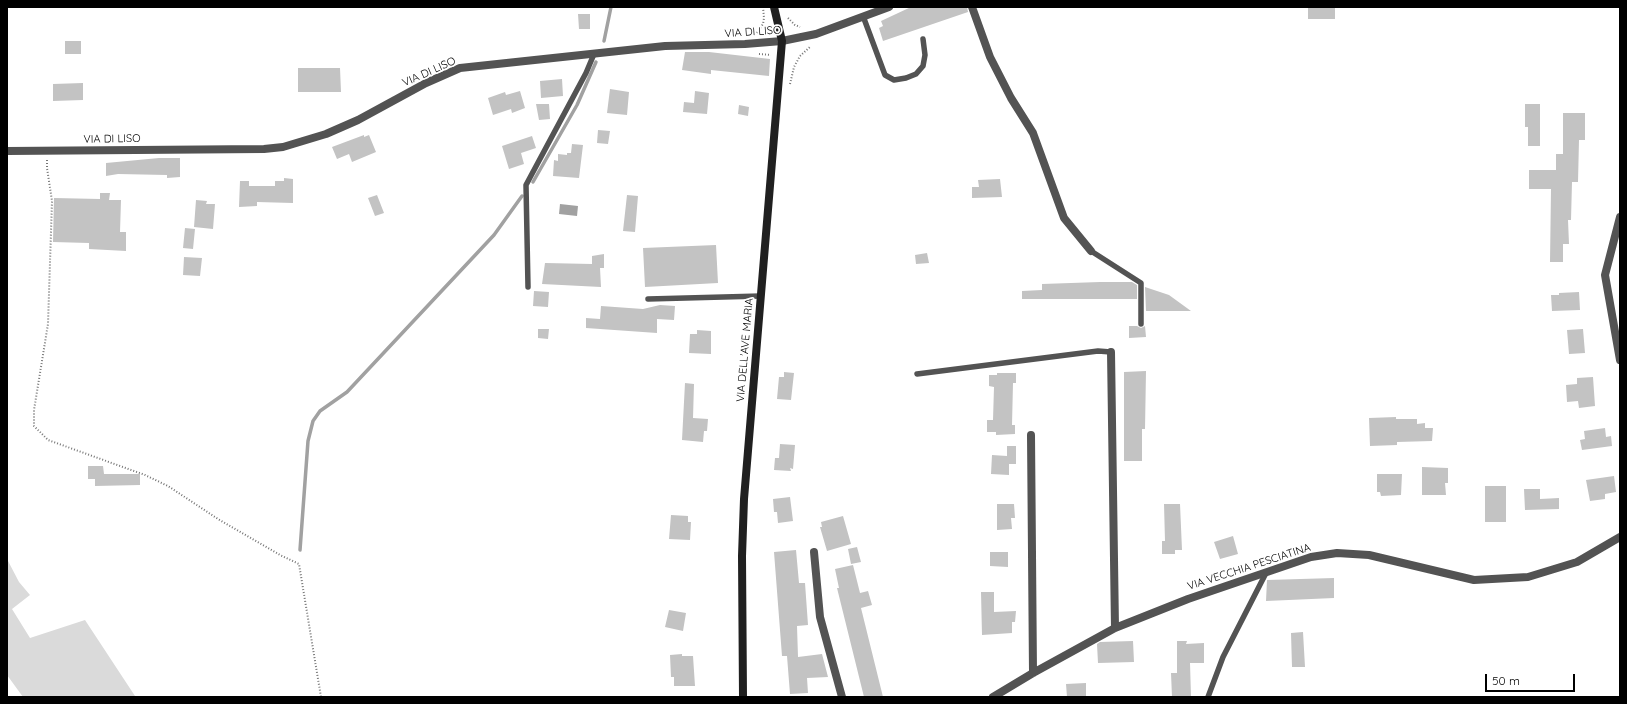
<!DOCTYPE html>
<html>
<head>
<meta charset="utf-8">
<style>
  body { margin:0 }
  #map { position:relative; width:1627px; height:704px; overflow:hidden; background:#fff; font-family:Quicksand,sans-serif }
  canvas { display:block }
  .frame { position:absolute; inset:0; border:8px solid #000; pointer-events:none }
  .scale { position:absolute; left:1485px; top:674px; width:90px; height:18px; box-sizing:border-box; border:2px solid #000; border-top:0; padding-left:5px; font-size:12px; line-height:14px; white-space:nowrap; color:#000; -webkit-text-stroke:3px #fff; paint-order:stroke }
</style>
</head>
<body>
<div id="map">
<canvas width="1627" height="704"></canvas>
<div class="frame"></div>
<div class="scale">50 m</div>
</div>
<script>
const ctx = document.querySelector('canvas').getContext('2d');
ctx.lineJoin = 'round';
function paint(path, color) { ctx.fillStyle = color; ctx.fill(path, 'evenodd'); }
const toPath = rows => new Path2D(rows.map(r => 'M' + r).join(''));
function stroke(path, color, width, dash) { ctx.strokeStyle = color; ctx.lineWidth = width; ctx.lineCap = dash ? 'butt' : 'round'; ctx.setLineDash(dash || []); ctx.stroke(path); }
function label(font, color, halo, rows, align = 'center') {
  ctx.font = font + ' Quicksand,sans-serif'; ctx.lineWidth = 3.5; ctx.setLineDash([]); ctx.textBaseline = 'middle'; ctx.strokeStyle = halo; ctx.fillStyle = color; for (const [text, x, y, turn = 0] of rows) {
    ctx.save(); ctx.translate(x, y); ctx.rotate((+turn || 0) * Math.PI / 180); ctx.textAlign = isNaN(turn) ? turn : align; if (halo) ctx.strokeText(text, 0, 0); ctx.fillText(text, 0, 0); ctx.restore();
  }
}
paint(toPath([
  [7,559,19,582,30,595,12,609,30,638,85,620,135,696,23,697,7,675]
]), '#dadada');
paint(toPath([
  [560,204,578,206,577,216,559,214]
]), '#a1a1a1');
stroke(toPath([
  [604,41,611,7],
  [533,182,577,105,596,62],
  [300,550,308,441,313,421,320,411,347,392,494,235,522,196]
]), '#a1a1a1', 3.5);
paint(toPath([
  [911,7,967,7,968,12,883,41,879,28,883,26,881,21],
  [1308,7,1335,7,1335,19,1308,19],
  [578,14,590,14,590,29,579,29],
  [65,41,81,41,81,54,65,54],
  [685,52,709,52,770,59,769,76,711,70,711,74,682,70],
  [298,68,340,68,341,92,298,92],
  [562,79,563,96,541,98,540,81],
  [83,83,83,100,53,101,53,84],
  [610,89,629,92,627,115,607,113],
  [520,91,525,108,512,113,511,109,493,115,488,98,505,92,506,95],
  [695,91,709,93,707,114,683,112,684,102,694,103],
  [536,104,549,104,550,119,539,120],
  [1525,104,1540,104,1540,146,1528,146,1528,127,1525,127],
  [739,105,749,107,748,116,738,114],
  [1563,113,1585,113,1585,140,1579,140,1578,182,1572,182,1571,220,1568,220,1569,244,1563,244,1563,262,1550,262,1551,189,1529,189,1529,170,1556,170,1556,154,1563,154],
  [598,130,610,131,608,144,597,143],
  [364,135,364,137,369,135,376,152,352,162,349,154,337,159,332,147],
  [532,136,536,148,521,153,524,164,509,169,502,146],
  [572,144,583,145,579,178,553,176,554,160,558,161,558,154,567,155,567,153,571,153],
  [159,158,180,158,180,177,167,178,167,175,118,174,106,176,106,163],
  [284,178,293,179,293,203,257,202,257,206,239,207,240,181,249,181,249,186,275,186,275,181,284,181],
  [1000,179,1002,197,972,198,972,187,979,187,978,180],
  [100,193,110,193,109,200,121,200,120,232,126,232,126,251,89,249,89,243,53,242,54,198,100,199],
  [377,195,384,213,375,216,368,198],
  [627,195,638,196,635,232,623,231],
  [196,200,207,201,206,204,215,204,213,229,194,227],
  [185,228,195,229,193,249,183,248],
  [716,245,718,283,645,287,643,248],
  [927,253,929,263,916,264,915,255],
  [604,254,604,268,600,268,601,287,542,284,545,263,592,264,592,256],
  [184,257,202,258,200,276,183,275],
  [1100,282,1132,282,1137,285,1137,299,1022,299,1022,291,1042,290,1042,284],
  [1145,287,1169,295,1191,311,1146,311],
  [534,291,549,292,548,307,533,306],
  [1579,292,1580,310,1552,311,1551,295,1559,295,1559,293],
  [660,305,675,306,674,320,657,319,657,333,586,328,586,318,600,319,601,306,643,309],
  [1129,326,1137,326,1141,328,1145,326,1146,337,1129,338],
  [538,329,549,329,548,339,538,338],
  [1583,329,1585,353,1569,354,1567,330],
  [697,330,711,331,711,354,689,353,690,334,697,334],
  [1146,371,1145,429,1142,429,1142,461,1124,461,1124,372],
  [784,372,794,373,791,400,777,399,779,377,784,377],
  [997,373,1016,373,1016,383,1013,383,1012,425,1015,425,1015,434,996,435,996,432,987,432,987,420,993,420,994,387,989,386,989,375,997,375],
  [1593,377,1595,406,1579,408,1578,401,1567,402,1566,385,1577,384,1577,378],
  [685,383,694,384,693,418,708,419,707,431,704,431,703,442,682,440],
  [1396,417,1396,419,1417,419,1417,424,1425,423,1425,428,1433,428,1432,441,1397,442,1397,445,1370,446,1369,418],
  [1605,428,1606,437,1611,436,1612,446,1582,450,1580,440,1585,439,1584,431],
  [780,444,795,445,793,469,790,468,791,471,774,470,775,458,779,458],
  [1007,446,1016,446,1016,464,1009,464,1009,475,991,474,992,455,1007,456],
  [88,466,103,466,104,474,140,474,140,485,95,486,95,479,88,479],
  [1422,467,1448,468,1448,483,1445,483,1446,495,1422,495],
  [1377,474,1402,474,1401,495,1381,496,1380,492,1377,492],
  [1614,476,1616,492,1605,494,1605,499,1590,501,1586,480],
  [1485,486,1506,486,1506,522,1485,522],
  [1524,489,1540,489,1540,499,1559,498,1559,509,1525,510],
  [790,497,793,521,778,523,777,512,774,512,773,499],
  [997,504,1014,504,1015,518,1011,518,1012,529,997,530],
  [1164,504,1180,504,1182,550,1175,550,1175,554,1162,554,1162,541,1165,541],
  [671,515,688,516,688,522,691,522,690,540,669,539],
  [843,516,851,544,827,551,820,527,822,527,821,522],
  [1233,536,1238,554,1220,559,1214,542],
  [857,547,861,562,851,564,848,549],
  [796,550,799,583,805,583,808,625,797,626,798,657,822,654,828,677,807,678,808,693,790,694,787,656,782,656,774,552],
  [990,552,1008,552,1008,567,990,566],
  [853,565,860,593,868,591,872,605,861,608,883,697,864,697,837,588,839,588,835,569],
  [1334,578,1334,598,1266,601,1267,580],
  [981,592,994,592,994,612,1016,611,1015,622,1012,622,1012,633,982,635],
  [669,610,686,613,683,631,665,627],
  [1303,632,1305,667,1292,667,1291,633],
  [1133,641,1134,662,1098,663,1097,644,1100,642],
  [1177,641,1187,641,1186,644,1204,643,1204,663,1190,663,1191,697,1172,697,1171,673,1177,673],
  [682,654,682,656,693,656,695,686,674,686,674,677,671,677,670,655],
  [1086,683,1086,697,1067,697,1066,684]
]), '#c3c3c3');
stroke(toPath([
  [788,18,795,25,800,27],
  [757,33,763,24,764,18,763,7],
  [759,54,771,55],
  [790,84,794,67,800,56,811,46],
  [47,160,47,168,52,201,48,324,34,410,34,426,48,440,145,475,168,486,218,519,280,555,299,564,321,697]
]), '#757575', 2, [1, 2]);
stroke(toPath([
  [863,16,885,75,894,80,906,78,916,74,923,66,925,55,923,39],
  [1091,251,1141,283,1141,324],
  [528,287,526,185,586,73,594,54],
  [648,299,761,296],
  [917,374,1098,351,1111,352],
  [1208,697,1223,657,1266,573]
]), '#535353', 5.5);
stroke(toPath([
  [972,7,990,57,1011,98,1033,133,1064,218,1091,251],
  [7,151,264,149,283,147,326,134,358,120,426,83,460,68,665,46,745,44,782,41,816,34,889,7],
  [1620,217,1605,275,1620,360],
  [1111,352,1115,628],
  [1031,435,1033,673],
  [814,552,820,617,842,697],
  [993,697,1033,673,1115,628,1188,599,1311,557,1337,553,1369,555,1474,580,1528,577,1577,562,1620,537]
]), '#535353', 8);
stroke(toPath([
  [743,697,742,556,744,499,782,41,774,7]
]), '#202020', 8);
label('11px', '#000', '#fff', [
  ["VIA DI LISO",753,32,-4],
  ["VIA DI LISO",429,72,-24],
  ["VIA DI LISO",112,139,-1],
  ["VIA DELL'AVE MARIA",745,350,-85],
  ["VIA VECCHIA PESCIATINA",1249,567,-18]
]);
</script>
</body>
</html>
